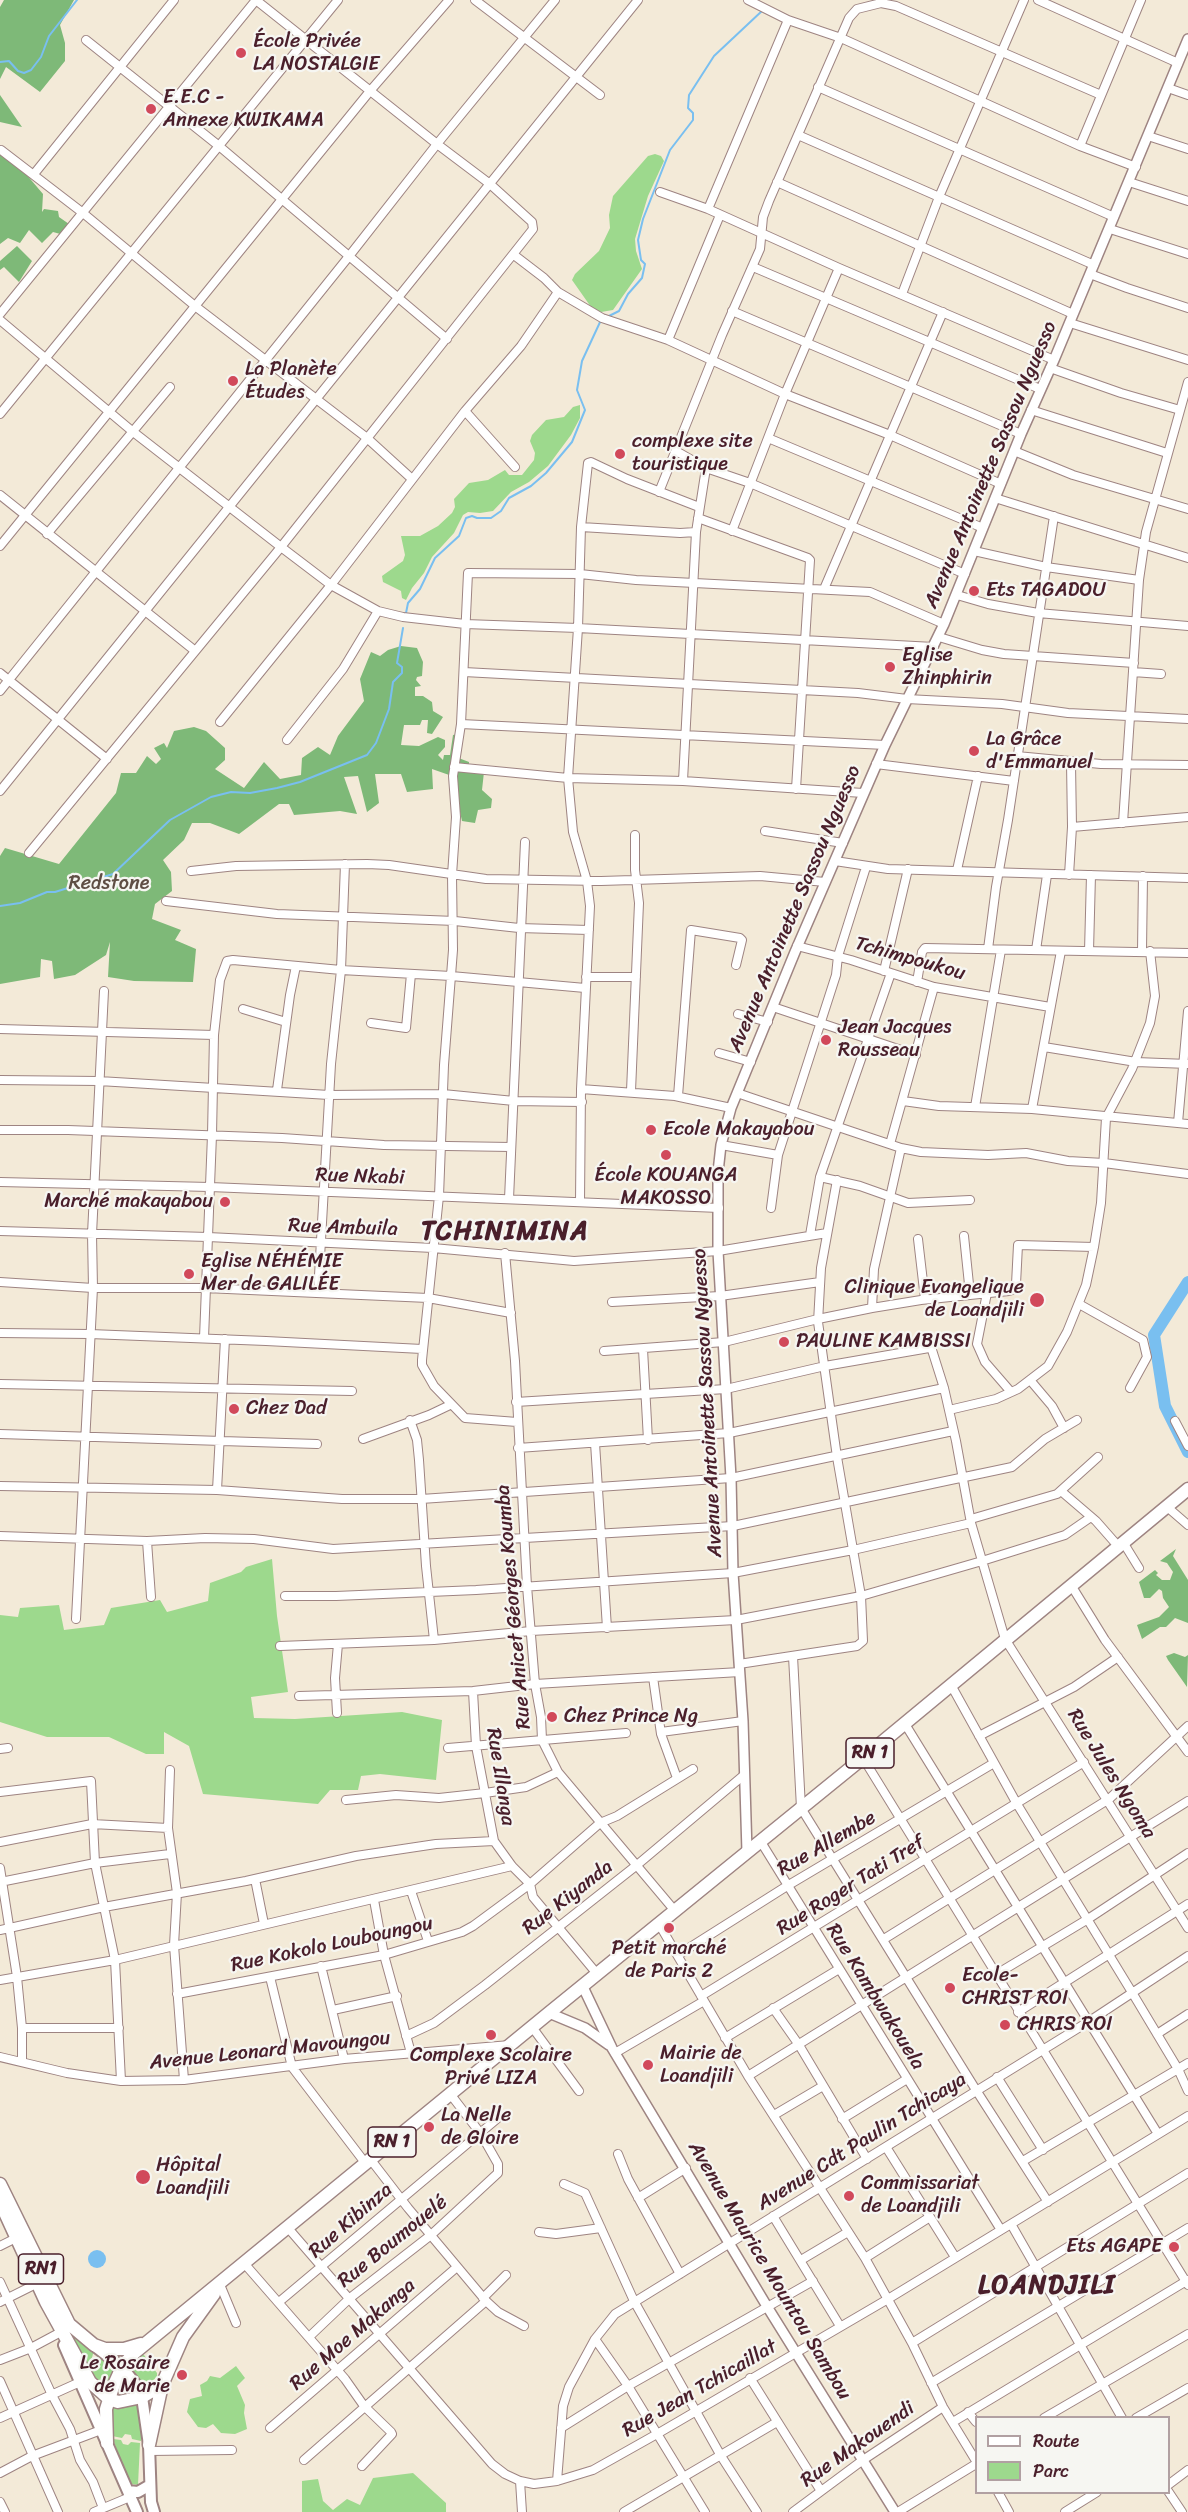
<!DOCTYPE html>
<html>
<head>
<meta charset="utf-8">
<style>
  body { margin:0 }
  #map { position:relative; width:1188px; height:2512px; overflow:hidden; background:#f3ead8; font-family:Sriracha,sans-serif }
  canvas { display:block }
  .legend { position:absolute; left:975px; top:2416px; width:195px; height:78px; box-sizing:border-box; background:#f6f6f2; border:2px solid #b1a0a2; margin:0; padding:8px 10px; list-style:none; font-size:18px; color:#4a1f2b }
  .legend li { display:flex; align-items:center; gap:12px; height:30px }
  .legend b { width:30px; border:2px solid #b1a0a2 }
</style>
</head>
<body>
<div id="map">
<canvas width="1188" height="2512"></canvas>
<ul class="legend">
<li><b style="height:8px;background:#fff"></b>Route</li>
<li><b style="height:16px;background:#9dd98d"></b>Parc</li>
</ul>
</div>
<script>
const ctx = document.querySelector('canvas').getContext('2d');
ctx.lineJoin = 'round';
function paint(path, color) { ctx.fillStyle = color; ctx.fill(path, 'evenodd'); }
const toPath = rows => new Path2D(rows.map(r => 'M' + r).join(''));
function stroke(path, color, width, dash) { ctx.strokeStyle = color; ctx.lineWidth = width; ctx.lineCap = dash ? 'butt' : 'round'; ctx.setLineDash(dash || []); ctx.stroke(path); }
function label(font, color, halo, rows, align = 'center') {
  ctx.font = font + ' Sriracha,sans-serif'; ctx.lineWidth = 4.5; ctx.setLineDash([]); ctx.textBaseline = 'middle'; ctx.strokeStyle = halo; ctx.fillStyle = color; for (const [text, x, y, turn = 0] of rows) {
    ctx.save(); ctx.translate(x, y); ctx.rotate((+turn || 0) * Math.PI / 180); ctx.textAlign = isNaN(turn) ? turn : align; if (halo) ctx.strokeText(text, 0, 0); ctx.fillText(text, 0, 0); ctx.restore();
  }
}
paint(toPath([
  [655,154,661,156,664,161,648,196,635,239,636,251,642,269,613,310,601,312,591,307,572,280,575,274,599,251,610,228,609,215,613,196,648,156],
  [580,405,580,418,571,435,548,466,529,482,511,492,493,511,480,513,468,512,463,515,454,533,432,557,424,573,412,588,406,600,402,598,401,591,383,582,382,576,403,561,405,555,401,536,420,536,438,526,452,513,455,507,454,499,469,483,488,480,505,470,509,475,522,475,534,460,535,453,530,441,532,435,546,420,564,417,573,407],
  [272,1559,277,1616,288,1692,251,1697,254,1718,295,1719,402,1712,442,1720,436,1780,380,1774,361,1776,358,1790,330,1790,318,1804,203,1794,189,1746,164,1732,164,1754,146,1754,109,1737,47,1737,0,1722,0,1615,18,1617,20,1608,59,1605,64,1630,104,1625,111,1608,160,1600,167,1612,208,1601,210,1583,241,1572,246,1567],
  [72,2336,94,2350,88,2373],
  [97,2352,113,2363,114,2371,107,2392,89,2376,92,2368,96,2367],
  [138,2355,144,2355,157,2373,157,2376,146,2389,129,2365],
  [236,2366,245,2378,237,2386,245,2405,244,2413,247,2429,235,2434,221,2433,213,2424,206,2428,198,2427,187,2412,190,2399,202,2396,200,2385,207,2381,210,2376,220,2378],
  [137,2403,142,2422,141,2441,132,2439,131,2435,125,2434,122,2438,112,2436,112,2404],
  [113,2439,121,2440,123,2444,128,2445,131,2442,140,2443,138,2485,132,2484,123,2468],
  [413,2473,446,2503,446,2512,302,2512,302,2481,318,2479,323,2501,333,2510,347,2499,360,2505,373,2478]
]), '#9dd98d');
paint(toPath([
  [4,0,74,0,60,25,65,43,65,61,40,92,6,67,0,79,0,7],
  [0,95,22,127,0,122],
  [0,150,26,174,43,194,42,212,44,209,58,211,59,217,69,224,64,235,53,232,42,243,29,230,20,243,8,238,0,244],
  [17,246,32,261,19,282,4,267,0,270,0,261],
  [401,646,417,648,423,662,422,676,417,677,416,680,421,686,415,687,415,696,423,696,432,702,433,711,443,717,432,734,427,733,428,720,422,720,420,725,404,725,401,745,419,746,438,737,445,740,445,747,438,755,443,760,444,755,450,755,453,735,459,734,456,757,469,762,469,768,484,772,482,790,492,799,491,808,478,810,475,823,462,821,452,776,432,769,433,789,407,792,401,774,375,774,379,803,367,812,358,776,344,777,357,814,340,811,294,815,289,804,279,804,239,834,210,823,192,823,184,840,163,860,171,872,172,891,155,904,152,919,181,930,175,940,196,949,193,982,134,981,108,977,110,942,106,955,75,975,54,979,52,961,41,959,40,977,0,984,0,856,5,848,59,864,116,793,121,773,136,773,147,756,156,764,161,759,154,748,164,743,167,748,174,731,194,727,206,731,225,748,225,760,215,769,244,788,264,762,280,779,301,775,302,758,318,747,330,755,338,736,364,701,360,679,371,652,380,656,388,650],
  [1176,1549,1173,1556,1188,1580,1188,1623,1175,1618,1166,1627,1160,1627,1142,1639,1137,1625,1159,1617,1169,1607,1163,1598,1162,1591,1159,1589,1150,1598,1144,1598,1139,1582,1155,1570,1158,1573,1156,1575,1162,1580,1170,1580,1173,1572,1167,1563,1160,1561],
  [1174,1653,1185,1657,1188,1655,1187,1687,1168,1660,1166,1656]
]), '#7eb978');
paint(toPath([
  '88 2259a9 9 0 1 1 18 0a9 9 0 1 1-18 0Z'
]), '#79bff0');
stroke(toPath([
  [0,62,9,61,18,71,24,73,31,70,41,57,49,36,77,0],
  [609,316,619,311,628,294,642,278,645,264,641,260,638,240,643,219,670,150,693,120,693,113,688,108,689,95,714,56,763,10],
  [406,613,408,603,420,589,435,558,459,536,466,518,472,516,477,518,491,518,501,511,509,498,531,486,546,473,572,442,585,410,577,390,582,361,601,320],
  [0,906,20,903,47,892,55,892,113,874,170,820,211,797,231,792,250,793,277,788,300,782,367,755,376,743,389,709,393,682,402,673,402,667,397,663,403,628]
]), '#79bff0', 2);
stroke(toPath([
  [1188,1282,1154,1335,1165,1406,1188,1452]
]), '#79bff0', 12);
const minor = toPath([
  [475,0,600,95],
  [748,0,788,20,841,38,1080,146,1136,167],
  [1038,0,1178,63],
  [86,40,219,146,447,339],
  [818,87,1114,217],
  [1168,88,1188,95],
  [798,135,1094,265],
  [1148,136,1188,149],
  [1080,146,1141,0],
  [1,150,83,213,195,306,367,438,412,479],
  [34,174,174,0],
  [777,182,1073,314],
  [1129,182,1188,201],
  [660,192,708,209,839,268,1054,360],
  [708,209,788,20],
  [1110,229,1188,254],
  [514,255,544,278,558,292,602,318,668,340,785,394,890,435,1001,484],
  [753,267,1040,389],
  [1090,274,1127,288,1188,308],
  [902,294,939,197,1024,0],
  [732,311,1021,434],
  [0,314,256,0],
  [0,320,132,431,281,547,331,585,378,611,403,617,465,624,578,628,934,647],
  [1070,323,1188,360],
  [668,340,720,215],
  [1050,368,1121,393,1180,410],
  [1031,410,1167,453],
  [465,411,515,467],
  [0,414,338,0],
  [768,438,983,528],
  [676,451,706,468,750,483,965,574],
  [1014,451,1073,475,1188,509],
  [659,492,722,335,760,249,763,217,769,201,849,18,857,9,881,3,896,6,1101,95],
  [0,495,194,650],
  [995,498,1188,558],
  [698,518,808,558,810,560,796,789],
  [581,527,680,533,696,532],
  [732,531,785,394,839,268],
  [47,534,170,387],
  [0,546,370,91,449,0],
  [974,551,1046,567,1139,580],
  [824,589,943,312],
  [957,595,988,604,1038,613,1188,626],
  [939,637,982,650,1004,654,1134,663],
  [464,672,858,693,907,699,1002,704,1068,713,1188,719],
  [1133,672,1161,674],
  [0,673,107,759],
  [0,691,350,255,437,144,555,0],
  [220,722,331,585,465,411,521,346,558,292],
  [461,724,885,745],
  [287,740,343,669,378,611],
  [1017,756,1101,764,1188,765],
  [876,764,1014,781],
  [454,767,568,778,683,781,863,793],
  [683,781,696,532,706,468],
  [0,791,638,0],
  [1123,823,1139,580,1146,532,1188,382],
  [1072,827,1188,817],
  [765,831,843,843],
  [29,853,281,547,533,229,532,222,490,184,437,144,256,0],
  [835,861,888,869,1188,878],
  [957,870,978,776],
  [191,871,236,866,367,864,389,865,486,879,601,881,760,876,825,882],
  [1069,875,1072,827,1071,763],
  [166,901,277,914,455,921,519,928,589,930],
  [797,946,851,960,934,987,1050,1007],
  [988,949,996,887,1008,820,1054,516],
  [1036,950,1047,875],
  [1089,951,1091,875],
  [1142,951,1143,876],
  [884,971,908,869],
  [586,977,636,977],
  [917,982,922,952,925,948,1188,953],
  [773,1007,916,1055],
  [243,1009,286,1022],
  [738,1014,768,1022],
  [371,1023,406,1028,411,974],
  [0,1029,214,1035],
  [1044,1047,1136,1062,1188,1064],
  [719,1053,751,1062],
  [0,1080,99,1081,329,1095,443,1094,514,1101,582,1102],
  [581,1089,675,1096,731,1108],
  [277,1090,290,995,296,966],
  [631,1091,639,903,635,870,635,835],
  [737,1093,901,1148,921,1152,988,1155,1026,1153,1068,1161,1104,1163,1188,1174],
  [678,1096,691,930,740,938,742,940,736,965],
  [903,1101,939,1106,1032,1109,1188,1124],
  [975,1107,1001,950],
  [1032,1109,1061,951],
  [1178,1123,1188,1011],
  [0,1130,68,1130,282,1138,384,1145,511,1147],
  [890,1144,934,987],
  [721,1145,778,1155],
  [820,1177,860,1186,908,1203,970,1200],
  [0,1182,210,1187,719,1208],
  [509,1199,525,842],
  [580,1202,581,1089,590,906,587,881,573,832,568,778,578,628,581,527,588,463,591,462,627,479,699,507],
  [771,1208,778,1155,836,975,838,956,866,867],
  [0,1231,208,1237,433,1248,574,1261,718,1251,827,1233],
  [810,1235,820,1177,891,973],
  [964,1236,970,1294],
  [918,1239,925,1299],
  [505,1253,515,1361,527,1586,535,1684,541,1717,542,1740,558,1772,675,1911],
  [0,1282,93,1288,205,1288,428,1298,511,1313],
  [318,1293,331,1064,341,970,345,864],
  [987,1293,977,1344,985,1362,1011,1392],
  [612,1302,720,1296,820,1282],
  [1079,1304,1143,1340,1147,1357,1130,1388],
  [872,1308,874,1269,901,1148],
  [0,1333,90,1334,266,1341,422,1349],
  [204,1338,212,1135,214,1035,220,980,227,961,233,960,341,970,451,976,585,988],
  [643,1349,648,1440],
  [604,1351,724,1342,818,1319,872,1308,921,1300,1009,1291,1014,1289,1016,1284,1018,1245,1094,1247],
  [1030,1380,1052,1406,1064,1428],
  [0,1384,352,1391],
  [516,1402,726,1389,825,1366,929,1348,932,1350,944,1388,956,1441,971,1523,1005,1639,1188,1928],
  [949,1410,996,1399,1018,1389,1048,1366,1067,1332,1086,1285,1094,1247,1101,1203,1106,1118,1132,1069,1150,1023,1155,996,1150,951],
  [410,1420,417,1440,419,1460,426,1566,434,1640],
  [1175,1421,1188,1446],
  [517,1422,465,1418,434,1386,422,1365,422,1360,439,1196,444,1065,453,950,452,875,456,817,453,776,461,724,468,573,580,574,636,580,870,592,944,624],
  [0,1434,317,1444],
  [363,1439,429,1415,450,1405],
  [595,1443,607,1628],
  [518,1448,729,1433,944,1388],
  [0,1486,217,1490,342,1499,421,1499,731,1478,953,1431],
  [217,1490,225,1339],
  [1061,1491,1096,1521,1118,1546],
  [1166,1506,1188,1525],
  [971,1519,1057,1494,1098,1457],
  [0,1536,147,1541,205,1538,254,1539,333,1549,733,1526,1012,1467,1045,1439,1077,1420],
  [147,1541,151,1597],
  [1123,1542,1139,1568],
  [1071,1585,1105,1640,1188,1752],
  [285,1596,336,1596,476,1590,733,1573,853,1550,971,1523],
  [76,1619,93,1288,92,1234,104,991],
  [280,1646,434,1640,531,1631,736,1620,861,1596,982,1561,1065,1535,1091,1517],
  [793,1656,801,1808,976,2090,1048,2202],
  [739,1664,857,1646,863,1641,861,1596,837,1457,818,1322,821,1268,837,1180],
  [653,1677,661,1734,677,1778],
  [951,1685,1017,1804,1133,1994,1178,2069,1188,2091],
  [473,1691,476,1746,494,1841,512,1866,530,1884,533,1897,598,1975],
  [299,1696,473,1691,535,1684,740,1672],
  [337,1713,335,1678,338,1644],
  [905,1724,1158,2134],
  [661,1732,743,1721],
  [979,1736,1074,1687,1118,1657],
  [448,1748,626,1733],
  [0,1749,8,1748],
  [863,1758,1188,2285],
  [170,1770,168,1828,177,1893,174,1945,184,2080],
  [0,1792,91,1781,95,1863,115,1960,121,2081],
  [346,1800,396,1795,439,1798,485,1793,526,1787,558,1772],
  [0,1842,92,1824,168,1828],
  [761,1842,1001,2230],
  [0,1868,17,1977,22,2028,22,2062],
  [255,1879,264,1924],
  [0,1882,95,1863,170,1854],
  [411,1891,428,1941],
  [374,1900,384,1955,411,2053],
  [659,1924,748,2076,865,2258,912,2343,943,2407,976,2461],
  [0,1930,104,1907,246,1881,356,1856,436,1844,494,1841],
  [884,1939,1109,1799,1188,1726],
  [678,1955,787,1886,994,1763],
  [321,1966,344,2059],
  [995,1975,1088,1919,1188,1853],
  [270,1977,292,2067,366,2164],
  [0,1980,115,1960,512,1866],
  [177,1994,384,1955,462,1932,473,1926,530,1884,600,1823,617,1816,693,1769],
  [701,1996,1084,1762],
  [773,2008,799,2045,867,2159],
  [333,2010,397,1996],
  [1018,2012,1188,1904],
  [532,2027,579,2091],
  [22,2028,119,2028],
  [1157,2034,1188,2014],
  [406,2036,434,2023,485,1985,637,1865,744,1775],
  [725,2038,839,1969],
  [615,2053,704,2001],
  [0,2057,67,2073,121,2081,184,2080,344,2059,510,2045],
  [748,2076,1188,1801],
  [997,2077,1043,2150],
  [774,2115,823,2086],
  [842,2119,907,2079],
  [886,2147,955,2257],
  [618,2154,628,2179,680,2274],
  [371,2160,408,2208,486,2301,498,2312,524,2326],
  [1023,2161,1188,2063],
  [564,2184,585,2193,634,2301,721,2456,757,2512],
  [638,2198,686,2168],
  [773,2216,840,2326],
  [1011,2224,1122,2418],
  [288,2228,492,2464,505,2474,520,2481,534,2484,557,2481,593,2470,657,2434,888,2299,1188,2116],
  [539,2232,556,2234,601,2228],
  [0,2246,16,2238],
  [865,2258,930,2217],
  [801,2260,848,2232],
  [243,2262,345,2379,364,2406,391,2432,392,2434,362,2466],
  [0,2282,52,2395,70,2429,80,2460,93,2482,103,2508],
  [221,2287,236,2323],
  [483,2298,506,2275],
  [0,2302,38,2283],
  [279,2302,498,2118],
  [309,2337,350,2298,431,2235,498,2173,498,2164,481,2134,451,2095],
  [595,2339,628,2386,705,2512],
  [912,2343,1188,2173],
  [0,2360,31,2348,59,2333],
  [750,2378,821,2491],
  [0,2381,58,2512],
  [931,2383,1188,2228],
  [968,2412,976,2422],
  [0,2418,80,2382],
  [1044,2418,1188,2334],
  [1136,2418,1188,2388],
  [953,2422,1188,2280],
  [270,2428,457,2267],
  [561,2428,628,2386,813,2281],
  [149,2451,232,2450],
  [304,2460,486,2301],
  [0,2473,32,2456,101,2430],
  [520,2481,522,2512],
  [557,2481,563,2406,569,2387,595,2339,615,2314,1088,2022,1188,1956],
  [1168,2485,1188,2470],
  [1168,2491,1182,2512],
  [998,2492,1009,2512],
  [0,2502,5,2512],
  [94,2512,130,2497],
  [624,2512,777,2422],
  [793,2512,863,2460,943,2407],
  [898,2512,976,2464],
  [1065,2512,1097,2492]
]);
const tertiary = toPath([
  [747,1852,743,1721,733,1573,731,1478,718,1251,718,1172,721,1145,731,1108,795,952,885,745,944,624,1021,434,1054,360,1188,39],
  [583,1987,612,2048,768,2308,895,2512],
  [549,2013,585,2028,609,2045]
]);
const secondary = toPath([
  [64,2345,137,2512],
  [96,2347,122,2367,134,2382,142,2397,149,2445,151,2502,154,2512],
  [128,2491,138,2492,150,2485]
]);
const trunk = toPath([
  [0,2184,69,2324,94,2345,105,2349,124,2349,141,2344],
  [0,2202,46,2302,90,2382,109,2399,118,2402,142,2397,162,2385],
  [107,2443,106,2409,113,2387,122,2367,134,2353,549,2013,863,1758,1188,1489],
  [149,2445,162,2385,183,2337,214,2294]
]);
stroke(minor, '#9e8482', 10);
stroke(tertiary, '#9e8482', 12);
stroke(secondary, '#9e8482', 14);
stroke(trunk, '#9e8482', 15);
stroke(minor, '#fff', 8);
stroke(tertiary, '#fff', 9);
stroke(secondary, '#fff', 10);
stroke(trunk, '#fff', 12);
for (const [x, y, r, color] of [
  [241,53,6,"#d1495b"],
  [151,109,6,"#d1495b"],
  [233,381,6,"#d1495b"],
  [620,454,6,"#d1495b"],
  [974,591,6,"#d1495b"],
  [890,667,6,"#d1495b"],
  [974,751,6,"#d1495b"],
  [826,1040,6,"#d1495b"],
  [651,1130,6,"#d1495b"],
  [666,1155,6,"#d1495b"],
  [225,1202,6,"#d1495b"],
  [189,1274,6,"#d1495b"],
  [1037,1300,8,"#d1495b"],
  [784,1342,6,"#d1495b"],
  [234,1409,6,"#d1495b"],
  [552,1717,6,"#d1495b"],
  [669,1928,6,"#d1495b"],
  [950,1988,6,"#d1495b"],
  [1005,2025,6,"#d1495b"],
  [491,2035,6,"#d1495b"],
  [648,2065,6,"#d1495b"],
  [429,2127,6,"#d1495b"],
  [143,2177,8,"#d1495b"],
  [849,2196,6,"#d1495b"],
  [1174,2247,6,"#d1495b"],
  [182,2375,6,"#d1495b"]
]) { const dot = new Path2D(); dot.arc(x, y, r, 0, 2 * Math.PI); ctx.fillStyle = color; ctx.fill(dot); stroke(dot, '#f6f6f2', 2); }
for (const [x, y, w] of [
  [870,1753,48],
  [392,2142,48],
  [41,2269,45]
]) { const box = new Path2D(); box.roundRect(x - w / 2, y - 15, w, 30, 4.5); ctx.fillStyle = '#f6f6f2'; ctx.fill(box); stroke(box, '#4a1f2b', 1.5); }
label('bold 18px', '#4a1f2b', null, [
  ["RN 1",870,1753],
  ["RN 1",392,2142],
  ["RN1",41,2269]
]);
label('20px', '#4a1f2b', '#f6f6f2', [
  ["École Privée",253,42],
  ["LA NOSTALGIE",253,65],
  ["E.E.C -",163,98],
  ["Annexe KWIKAMA",163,121],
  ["La Planète",245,370],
  ["Études",245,393],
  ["complexe site",632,442],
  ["touristique",632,465],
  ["Ets TAGADOU",986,591],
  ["Eglise",902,656],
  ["Zhinphirin",902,679],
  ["La Grâce",986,740],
  ["d'Emmanuel",986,763],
  ["Jean Jacques",838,1028],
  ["Rousseau",838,1051],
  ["Ecole Makayabou",663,1130],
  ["École KOUANGA",666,1176,"center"],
  ["MAKOSSO",666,1199,"center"],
  ["Marché makayabou",213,1202,"right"],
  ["Eglise NÉHÉMIE",201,1262],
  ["Mer de GALILÉE",201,1285],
  ["Clinique Evangelique",1024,1288,"right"],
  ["de Loandjili",1024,1311,"right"],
  ["PAULINE KAMBISSI",796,1342],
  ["Chez Dad",246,1409],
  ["Chez Prince Ng",564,1717],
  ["Petit marché",669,1949,"center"],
  ["de Paris 2",669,1972,"center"],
  ["Ecole-",962,1976],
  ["CHRIST ROI",962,1999],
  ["CHRIS ROI",1017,2025],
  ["Mairie de",660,2054],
  ["Loandjili",660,2077],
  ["Complexe Scolaire",491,2056,"center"],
  ["Privé LIZA",491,2079,"center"],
  ["La Nelle",441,2116],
  ["de Gloire",441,2139],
  ["Hôpital",156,2166],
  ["Loandjili",156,2189],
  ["Commissariat",861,2184],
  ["de Loandjili",861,2207],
  ["Ets AGAPE",1162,2247,"right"],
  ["Le Rosaire",170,2364,"right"],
  ["de Marie",170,2387,"right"]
], 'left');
label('20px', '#4a1f2b', '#f6f6f2', [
  ["Avenue Antoinette Sassou Nguesso",991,465,-67],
  ["Avenue Antoinette Sassou Nguesso",795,909,-67],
  ["Tchimpoukou",910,959,16],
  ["Rue Nkabi",360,1177,2],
  ["Rue Ambuila",343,1228,2],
  ["Avenue Antoinette Sassou Nguesso",708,1403,-93],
  ["Rue Anicet Géorges Koumba",514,1607,-95],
  ["Rue Jules Ngoma",1111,1774,58],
  ["Rue Illanga",500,1777,81],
  ["Rue Allembe",827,1844,-30],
  ["Rue Roger Tati Tref",851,1886,-32],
  ["Rue Kiyanda",568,1898,-38],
  ["Rue Kokolo Louboungou",332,1945,-12],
  ["Rue Kambwakouela",875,1997,58],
  ["Avenue Leonard Mavoungou",270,2051,-6],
  ["Avenue Cdt Paulin Tchicaya",862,2142,-32],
  ["Rue Kibinza",351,2221,-41],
  ["Rue Boumouelé",393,2242,-39],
  ["Avenue Maurice Mountou Sambou",769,2271,59],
  ["Rue Moe Makanga",353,2335,-41],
  ["Rue Jean Tchicaillat",700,2389,-30],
  ["Rue Makouendi",858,2445,-35]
]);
label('20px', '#5f4e44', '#f6f6f2', [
  ["Redstone",109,884]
]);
ctx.letterSpacing = '1.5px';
label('bold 26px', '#4a1f2b', '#f6f6f2', [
  ["TCHINIMINA",505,1232],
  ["LOANDJILI",1047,2286]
]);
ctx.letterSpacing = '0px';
</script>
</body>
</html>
